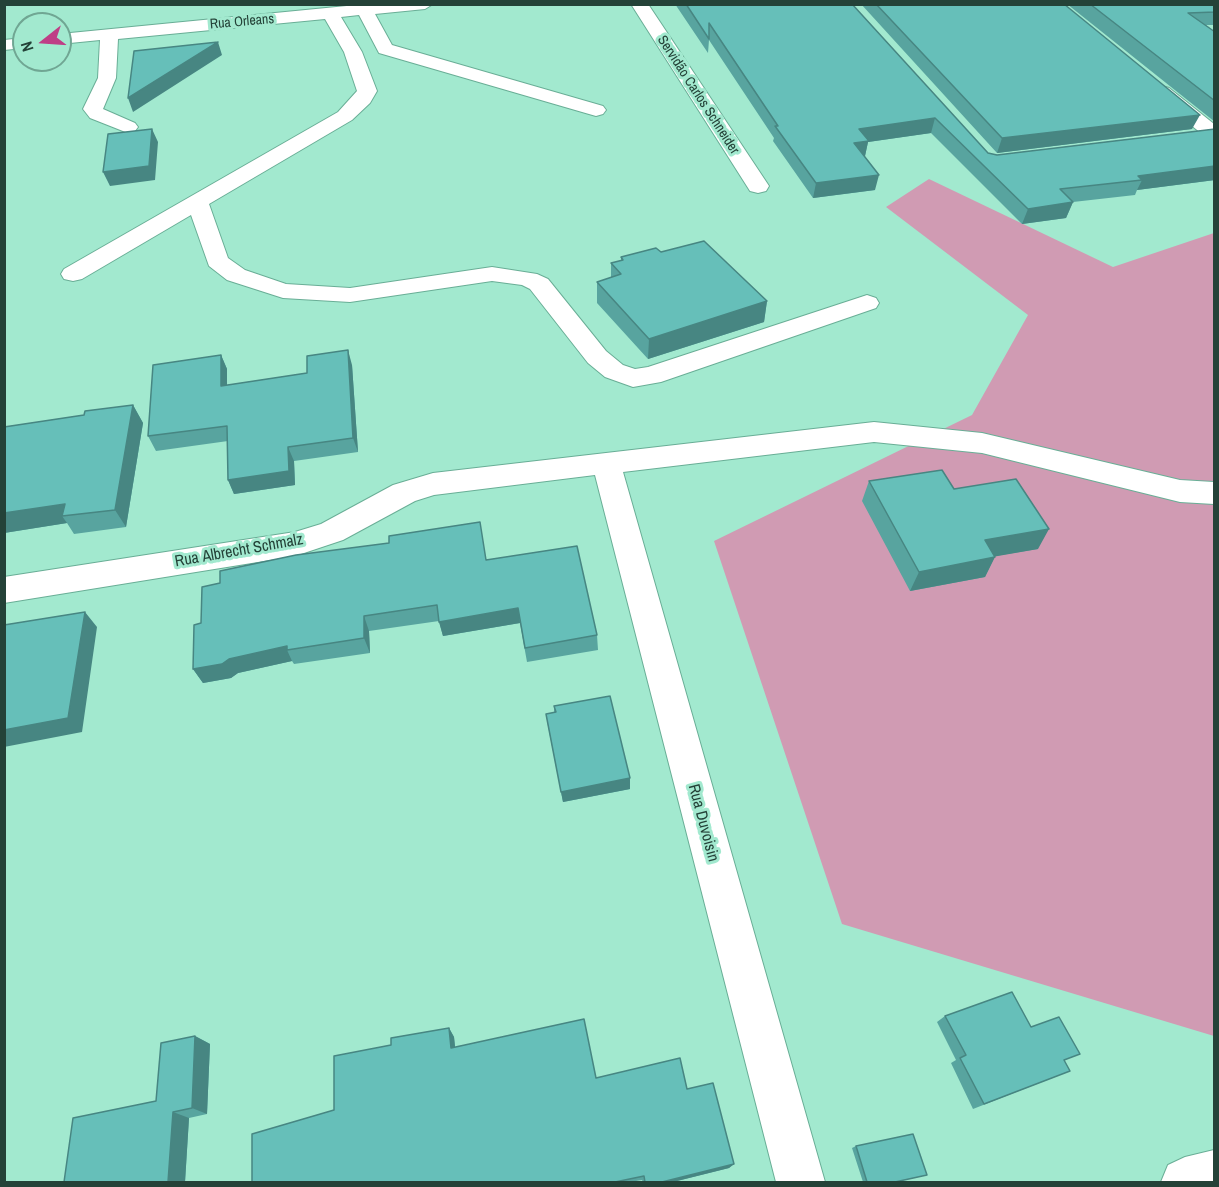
<!DOCTYPE html>
<html>
<head>
<meta charset="utf-8">
<style>
  body { margin:0 }
  #map { position:relative; width:1219px; height:1187px; overflow:hidden; background:#a2e9cf; font-family:"Archivo Narrow",sans-serif }
  canvas { display:block }
  .frame { position:absolute; inset:0; border:6px solid #244238; pointer-events:none }
  .north { position:absolute; left:12px; top:12px; width:60px; height:60px; box-sizing:border-box; background:#a2e9cf; border:2px solid #70a693; border-radius:50%; rotate:253deg; font-size:16px; font-weight:700; line-height:24px; text-align:center; color:#244238 }
  .north::after { content:''; display:block; margin:auto; width:21px; height:27px; background:#bf3e86; clip-path:polygon(50% 0,100% 100%,50% 72%,0 100%) }
</style>
</head>
<body>
<div id="map">
<canvas width="1219" height="1187"></canvas>
<div class="frame"></div>
<div class="north">N</div>
</div>
<script>
const ctx = document.querySelector('canvas').getContext('2d');
ctx.lineJoin = 'round';
function paint(path, color) { ctx.fillStyle = color; ctx.fill(path, 'evenodd'); }
const toPath = rows => new Path2D(rows.map(r => 'M' + r).join(''));
function stroke(path, color, width, dash) { ctx.strokeStyle = color; ctx.lineWidth = width; ctx.lineCap = dash ? 'butt' : 'round'; ctx.setLineDash(dash || []); ctx.stroke(path); }
function label(font, color, halo, rows, align = 'center') {
  ctx.font = font + ' "Archivo Narrow",sans-serif'; ctx.lineWidth = 6; ctx.setLineDash([]); ctx.textBaseline = 'middle'; ctx.strokeStyle = halo; ctx.fillStyle = color; for (const [text, x, y, turn = 0] of rows) {
    ctx.save(); ctx.translate(x, y); ctx.rotate((+turn || 0) * Math.PI / 180); ctx.textAlign = isNaN(turn) ? turn : align; if (halo) ctx.strokeText(text, 0, 0); ctx.fillText(text, 0, 0); ctx.restore();
  }
}
paint(toPath([
  [929,179,1113,267,1214,233,1214,1036,842,924,714,541,972,415,1028,315,886,207]
]), '#d09bb3');
const minor = toPath([
  [367,4,433,4,425,9,375,14,392,45,603,106,606,110,603,114,596,116,589,114,379,53,359,15,341,17,362,52,377,91,370,103,352,120,209,204,228,258,245,270,286,284,350,288,492,267,537,274,548,279,606,351,623,365,635,369,648,367,858,298,867,295,876,298,879,303,876,308,661,382,633,387,605,377,588,363,530,289,522,285,492,281,350,302,283,298,227,280,209,266,191,215,82,279,73,281,64,279,61,274,64,269,338,112,357,91,344,52,325,19,118,39,116,78,103,109,135,123,138,127,135,131,128,133,90,118,83,109,98,78,100,40,60,44,60,34,367,4],
  [631,4,648,4,769,186,766,191,758,193,750,191,631,4],
  [24,38,24,48,4,50,4,40,24,38],
  [1162,86,1169,88,1214,124,1214,140,1207,138,1155,96,1152,92,1155,88,1162,86],
  [874,422,982,433,1180,480,1214,482,1214,504,1180,502,982,453,874,442,623,472,825,1182,776,1182,595,475,434,495,415,501,343,540,295,556,4,603,4,577,295,532,321,524,393,485,433,473,874,422],
  [1214,1150,1214,1182,1161,1182,1168,1165,1185,1157,1214,1150]
]);
stroke(minor, '#69ae96', 2);
paint(minor, '#fff');
paint(toPath([
  [675,4,852,4,988,153,997,155,1215,129,1215,180,1137,190,1135,195,1073,202,1066,218,1022,224,931,133,868,142,865,156,864,156,875,190,813,198,773,141,774,138,709,40,708,53],
  [861,4,1064,4,1192,129,997,153],
  [1067,4,1215,4,1215,25,1206,25,1215,32,1215,122],
  [661,252,767,301,764,322,648,359,597,303,597,282,611,278,611,263,621,261,621,257],
  [221,355,227,369,227,385,307,373,352,365,358,452,294,461,295,485,234,494,228,480,228,441,156,451,148,436],
  [133,405,143,423,126,527,74,534,67,523,4,533,4,427,84,415],
  [869,481,954,489,1038,549,995,556,985,577,910,591,862,501],
  [486,560,597,635,598,650,527,662,520,623,443,636,439,621,369,631,370,653,294,664,292,661,238,673,231,678,203,683,193,669],
  [554,706,630,778,630,789,563,802,548,726,546,714,554,713],
  [945,1016,1031,1027,1064,1060,1057,1076,973,1109,951,1063,956,1060,937,1022],
  [449,1028,454,1037,455,1047,596,1078,687,1089,734,1164,729,1168,673,1182,643,1182,642,1180,630,1182,252,1182,334,1110,391,1045],
  [195,1036,210,1044,207,1114,189,1118,185,1182,64,1182,156,1101],
  [856,1146,896,1182,863,1182,852,1148]
]), '#58a49f');
paint(toPath([
  [218,42,222,55,133,112,128,98],
  [1200,115,1192,129,997,153,1002,138],
  [935,118,931,133,868,142,865,156,850,158,854,143,859,129],
  [152,129,158,142,155,180,110,186,103,172],
  [1215,166,1215,180,1137,190,1142,180,1138,176],
  [879,175,875,190,813,198,816,183],
  [1073,202,1066,218,1022,224,1028,209],
  [767,301,764,322,648,359,649,339],
  [348,350,352,365,358,452,353,438],
  [221,355,227,369,227,400,221,386],
  [133,405,143,423,126,527,115,510],
  [288,447,294,461,295,485,234,494,228,480],
  [65,504,62,516,67,523,4,533,4,513],
  [1049,529,1038,549,975,560,985,540],
  [995,557,985,577,910,591,919,572],
  [518,608,520,623,443,636,439,622],
  [85,612,97,627,82,732,4,747,4,730],
  [364,616,369,631,370,653,364,638],
  [287,646,287,650,292,661,238,673,231,678,203,683,193,669,229,659],
  [630,778,630,789,563,802,561,792],
  [449,1028,454,1037,456,1056,451,1048],
  [195,1036,210,1044,207,1114,192,1108],
  [173,1112,189,1118,185,1182,168,1182],
  [734,1164,729,1168,673,1182,662,1182]
]), '#478682');
const building = toPath([
  [686,4,852,4,988,153,997,155,1215,129,1215,166,1138,176,1142,180,1060,189,1073,202,1028,209,935,118,859,129,869,141,854,143,879,175,816,183,775,126,778,126,709,23,709,39,686,4],
  [876,4,1064,4,1200,115,1002,138,876,4],
  [1090,4,1215,4,1215,12,1188,13,1215,32,1215,101,1090,4],
  [218,42,128,98,134,51,218,42],
  [152,129,149,166,103,172,108,134,152,129],
  [704,241,767,301,649,339,597,282,621,274,611,263,623,260,621,257,656,248,661,252,704,241],
  [348,350,353,438,288,447,289,471,228,480,227,426,148,436,153,365,221,355,221,386,307,373,307,356,348,350],
  [133,405,115,510,62,516,65,504,4,513,4,427,84,415,85,411,133,405],
  [942,470,954,489,1016,479,1049,529,985,540,995,557,919,572,869,481,942,470],
  [480,522,486,560,577,546,597,635,525,648,518,608,439,622,437,605,364,616,364,638,287,650,287,646,229,659,222,664,193,669,194,625,201,623,202,587,220,583,220,571,296,555,389,543,389,536,480,522],
  [85,612,68,718,4,730,4,625,85,612],
  [610,696,630,778,561,792,546,714,556,712,554,706,610,696],
  [1012,992,1031,1027,1059,1017,1080,1054,1064,1060,1070,1071,984,1104,960,1058,966,1055,945,1016,1012,992],
  [584,1019,596,1078,680,1058,687,1089,713,1083,734,1164,662,1182,645,1182,644,1176,615,1182,252,1182,252,1134,334,1110,334,1056,391,1045,391,1038,449,1028,451,1048,584,1019],
  [195,1036,192,1108,173,1112,168,1182,64,1182,73,1118,156,1101,161,1043,195,1036],
  [913,1134,927,1175,895,1182,867,1182,856,1146,913,1134]
]);
paint(building, '#66bfb9');
stroke(building, '#478682', 1.5);
label('14px', '#244238', '#a2e9cf', [
  ["Rua Orleans",242,22,-5],
  ["Servidão Carlos Schneider",698,95,57]
]);
label('16px', '#244238', '#a2e9cf', [
  ["Rua Albrecht Schmalz",239,551,-10],
  ["Rua Duvoisin",703,823,75]
]);
</script>
</body>
</html>
